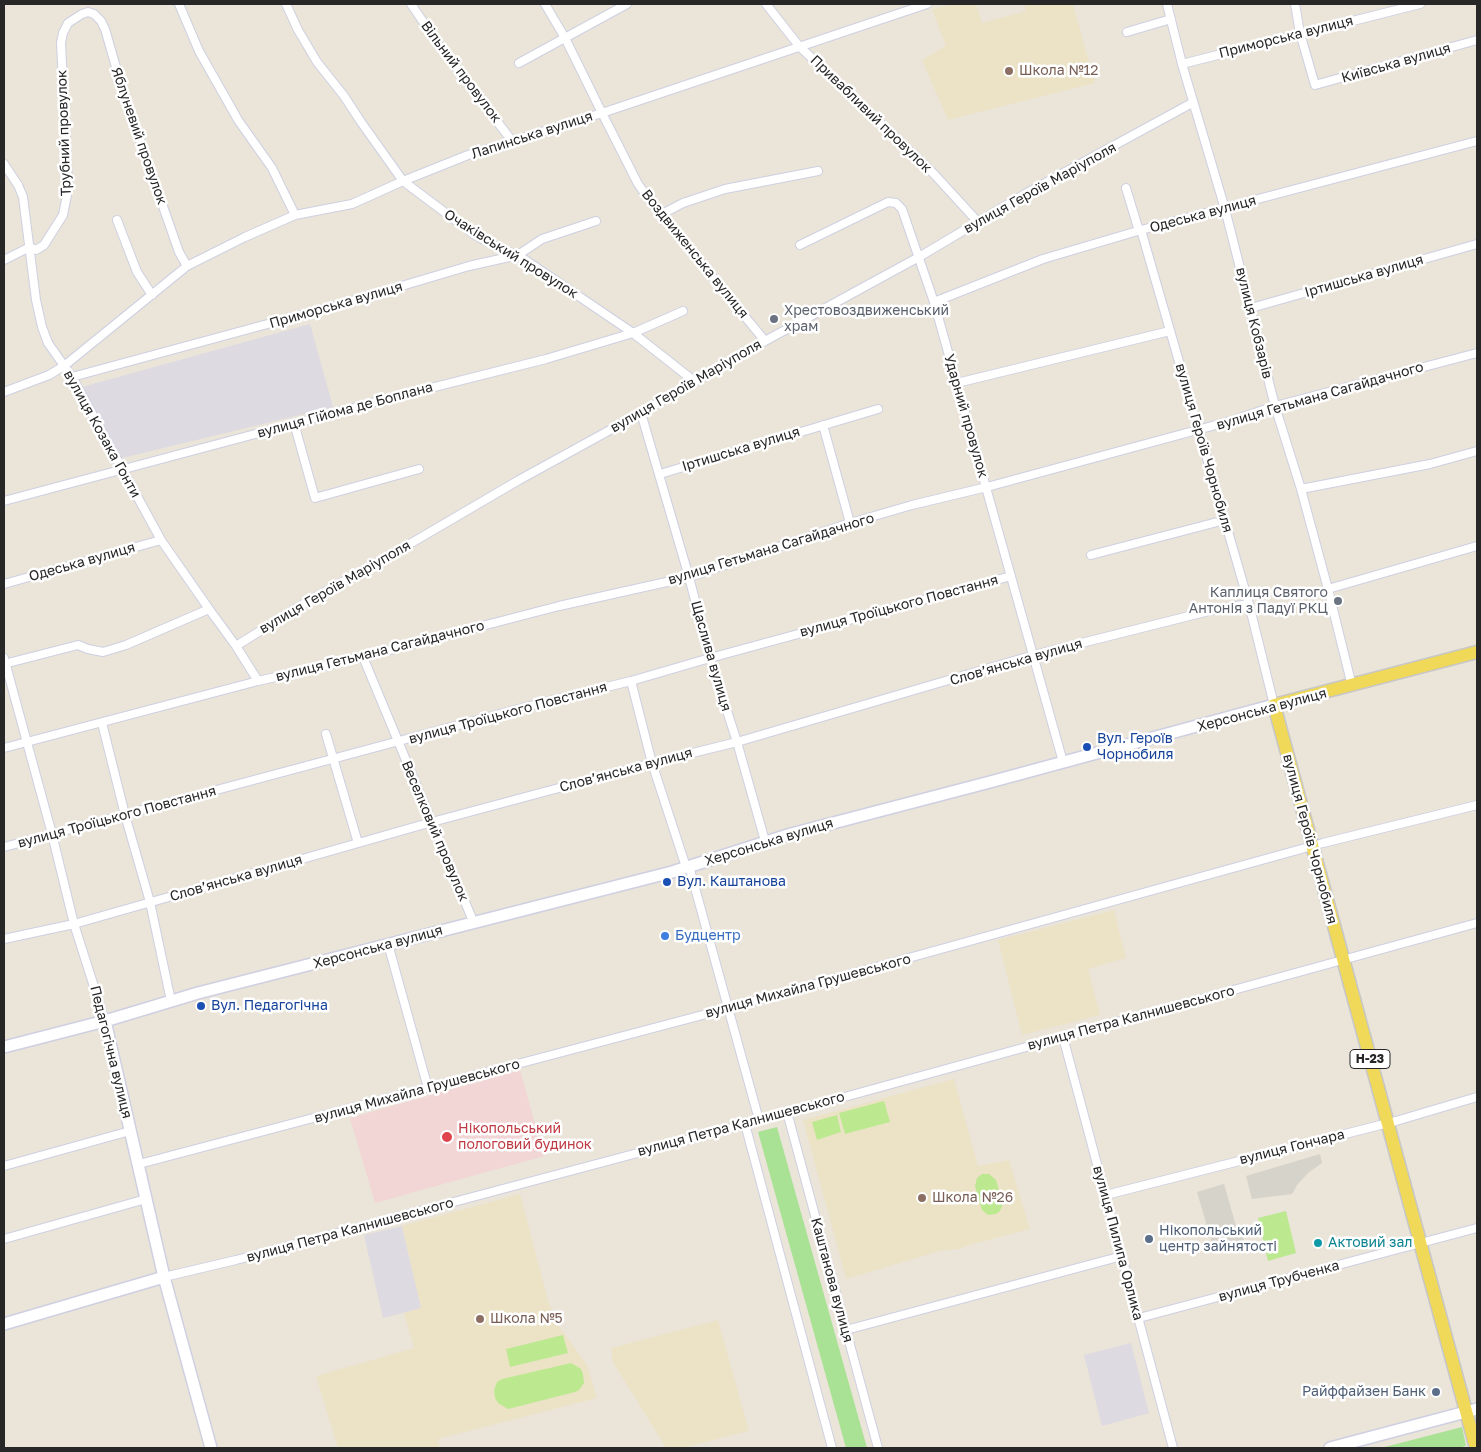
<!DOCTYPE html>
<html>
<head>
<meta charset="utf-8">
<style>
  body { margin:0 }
  #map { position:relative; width:1481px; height:1452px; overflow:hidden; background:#eae4d9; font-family:"Golos Text",sans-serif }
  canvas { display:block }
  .frame { position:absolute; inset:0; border:5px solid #272727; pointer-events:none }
</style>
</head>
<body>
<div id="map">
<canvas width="1481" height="1452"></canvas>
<div class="frame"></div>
</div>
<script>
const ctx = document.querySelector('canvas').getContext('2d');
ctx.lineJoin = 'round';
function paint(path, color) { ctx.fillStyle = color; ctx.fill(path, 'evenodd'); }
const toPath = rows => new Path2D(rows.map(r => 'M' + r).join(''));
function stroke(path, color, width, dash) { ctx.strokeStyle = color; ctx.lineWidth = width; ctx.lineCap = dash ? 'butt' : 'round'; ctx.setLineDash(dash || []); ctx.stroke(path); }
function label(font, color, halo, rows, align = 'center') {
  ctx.font = font + ' "Golos Text",sans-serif'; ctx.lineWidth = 5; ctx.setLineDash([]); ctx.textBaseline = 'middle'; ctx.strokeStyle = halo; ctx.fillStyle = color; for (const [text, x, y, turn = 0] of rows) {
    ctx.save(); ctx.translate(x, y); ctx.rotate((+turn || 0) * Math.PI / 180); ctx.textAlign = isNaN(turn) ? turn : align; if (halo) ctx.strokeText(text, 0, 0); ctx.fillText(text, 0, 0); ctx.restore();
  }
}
paint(toPath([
  [310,324,333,407,122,458,82,387],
  [402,1226,422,1308,383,1318,364,1235],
  [1131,1343,1149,1413,1102,1426,1084,1355]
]), '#dddae2');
paint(toPath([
  [953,4,976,4,982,23,1026,11,1024,4,1073,4,1095,83,948,120,922,60,946,46,932,9],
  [1114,910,1126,958,1088,969,1100,1015,1022,1035,998,940],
  [954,1079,978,1166,1009,1160,1030,1229,966,1246,961,1249,940,1251,846,1279,803,1120],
  [520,1194,548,1300,556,1322,587,1365,597,1398,438,1439,440,1448,338,1448,316,1376,414,1348,404,1313,421,1308,402,1226],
  [718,1320,749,1431,682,1448,666,1448,613,1362,611,1348]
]), '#ece3c7');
paint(toPath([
  [520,1070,544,1156,375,1203,350,1118]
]), '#f2d6d5');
paint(toPath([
  [777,1127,867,1448,846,1448,758,1132],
  [1462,1427,1466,1446,1457,1448,1381,1448]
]), '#a9e294');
paint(toPath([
  [884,1101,890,1122,845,1134,839,1113],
  [837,1115,841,1132,817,1140,812,1122],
  [982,1174,989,1174,996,1180,1003,1204,1000,1211,996,1214,988,1215,982,1210,975,1186,977,1178],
  [1286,1211,1296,1253,1268,1261,1258,1218],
  [563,1335,568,1353,510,1367,506,1349],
  [571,1363,581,1369,583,1374,584,1383,579,1390,575,1392,508,1409,498,1403,495,1398,494,1390,497,1382,502,1379]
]), '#bce990');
paint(toPath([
  [1320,1154,1322,1163,1308,1173,1297,1185,1292,1194,1252,1199,1246,1176],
  [1224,1184,1236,1226,1239,1225,1244,1241,1214,1250,1197,1192]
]), '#d6d3cb');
const street = toPath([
  [179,4,199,51,238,120,272,168,295,215],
  [286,4,298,30,317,62,344,96,361,122,403,181,475,235,503,250,518,255,633,333,694,381],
  [411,4,441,48,512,141],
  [545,4,565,38,602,113,638,184,651,202,765,341],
  [766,4,799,46,934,174,978,222],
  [1167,4,1182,64,1225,209,1275,406,1301,489,1328,589,1352,686],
  [1295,4,1300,33,1315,85,1477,40],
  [1127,32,1171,19],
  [519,63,627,4],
  [1182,64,1420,4],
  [4,164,18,185,23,197,36,300,42,327,48,343,72,377,161,540,209,609,236,646,258,681],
  [1126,188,1139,231],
  [662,214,683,203,725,189,818,171],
  [117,220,137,272,152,295],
  [1141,230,1249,604,1274,705],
  [800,245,888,202,896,203,902,209,934,302,1063,762],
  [4,260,30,247,36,250,44,245,63,215,67,195,68,182,61,43,63,33,68,23,82,14,88,12,94,14,101,21,105,29,124,95,179,252,187,266],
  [934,302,1043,259,1141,230,1477,141],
  [1251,308,1477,244],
  [72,377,334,306,469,266,518,255,542,239,596,221],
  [957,383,1170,331],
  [4,392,49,375,64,366,187,266,245,237,295,215,352,204,403,181,468,155,602,113,927,4],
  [641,413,689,577,710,658,737,742,765,841],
  [294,423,315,498,419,469],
  [823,425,850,523],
  [660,474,878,409],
  [1301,489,1430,464,1477,451],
  [4,501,379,401,546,359,633,333,683,311],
  [1091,555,1225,520],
  [4,584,161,540],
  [1328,589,1477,546],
  [236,646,305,603,408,545,519,480,641,413,765,341,919,257,1025,194,1192,103],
  [363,657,473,921],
  [4,658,52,834,74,924,105,1021],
  [4,664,78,645,88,649,103,652,126,645,209,609],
  [631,681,652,763,686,867],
  [102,723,125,815,150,902,171,1001],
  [326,734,358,843],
  [4,748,258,681,363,657,559,606,689,577,850,523,912,505,987,487,1234,420,1275,406,1477,353],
  [4,847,537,704,631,681,710,658,1011,576],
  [689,866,759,1120],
  [4,939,74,924,432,822,652,763,737,742,1034,655,1217,609,1249,604],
  [388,944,428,1088],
  [1063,1037,1173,1448],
  [787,1112,878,1448],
  [745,1124,832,1448],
  [138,1162,143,1163,714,1012,1323,843,1477,805],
  [4,1166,130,1131],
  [1106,1195,1396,1121,1477,1097],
  [4,1239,146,1199],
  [164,1277,236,1260,739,1126,1477,923],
  [1139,1318,1477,1228],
  [846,1330,1122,1256]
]);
const secondary = toPath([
  [105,1021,164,1277,211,1448],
  [4,1047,105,1021,198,993,672,872,791,834,990,782,1274,705],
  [4,1324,164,1277],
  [1330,1448,1477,1409]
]);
const primary = toPath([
  [1476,1448,1274,705,1477,652]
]);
stroke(street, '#ced0e1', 10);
stroke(secondary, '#ced0e1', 14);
stroke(primary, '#c7c7c7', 15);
stroke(street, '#fff', 8);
stroke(secondary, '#fff', 11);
stroke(primary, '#f0d858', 12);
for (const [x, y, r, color] of [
  [1009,71,5,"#8d6e63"],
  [774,319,5,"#6b7280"],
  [1338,601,5,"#6b7280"],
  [1087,747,5,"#1a4fb4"],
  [667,882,5,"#1a4fb4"],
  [665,936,5,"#3f7fe0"],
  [201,1006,5,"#1a4fb4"],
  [447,1137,6,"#e0444e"],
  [922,1198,5,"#8d6e63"],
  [1149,1239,5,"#5c6f8a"],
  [1318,1243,5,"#0f9aa8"],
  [480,1319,5,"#8d6e63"],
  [1436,1392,5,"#5c6f8a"]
]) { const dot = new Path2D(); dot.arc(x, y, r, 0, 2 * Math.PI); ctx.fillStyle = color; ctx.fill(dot); stroke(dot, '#fff', 2); }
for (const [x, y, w] of [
  [1370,1059,40]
]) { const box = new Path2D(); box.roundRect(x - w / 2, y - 9.5, w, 19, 4); ctx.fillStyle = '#fff'; ctx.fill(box); stroke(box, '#272727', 1); }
label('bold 12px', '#272727', null, [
  ["Н-23",1370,1059]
]);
label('14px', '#272727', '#fff', [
  ["Приморська вулиця",1286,37,-14],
  ["Київська вулиця",1396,63,-16],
  ["Вільний провулок",461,72,53],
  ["Привабливий провулок",871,114,44],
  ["Трубний провулок",64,133,-92],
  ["Лапинська вулиця",532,135,-18],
  ["Яблуневий провулок",139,136,71],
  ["вулиця Героїв Маріуполя",1040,188,-29],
  ["Одеська вулиця",1203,214,-15],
  ["Очаківський провулок",511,254,32],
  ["Воздвиженська вулиця",695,254,51],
  ["Іртишська вулиця",1364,276,-16],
  ["Приморська вулиця",336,305,-16],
  ["вулиця Кобзарів",1254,323,76],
  ["вулиця Героїв Маріуполя",686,386,-30],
  ["вулиця Гетьмана Сагайдачного",1320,396,-16],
  ["вулиця Гійома де Боплана",345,410,-15],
  ["Ударний провулок",966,416,74],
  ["вулиця Козака Гонти",102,434,61],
  ["вулиця Героїв Чорнобиля",1204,448,74],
  ["Іртишська вулиця",741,449,-17],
  ["вулиця Гетьмана Сагайдачного",771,549,-17],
  ["Одеська вулиця",82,562,-16],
  ["вулиця Героїв Маріуполя",335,587,-30],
  ["вулиця Троїцького Повстання",899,606,-15],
  ["вулиця Гетьмана Сагайдачного",380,651,-14],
  ["Щаслива вулиця",711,656,74],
  ["Словʼянська вулиця",1016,662,-16],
  ["Херсонська вулиця",1262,710,-15],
  ["вулиця Троїцького Повстання",508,713,-15],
  ["Словʼянська вулиця",626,770,-15],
  ["вулиця Троїцького Повстання",117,817,-15],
  ["Веселковий провулок",435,831,67],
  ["вулиця Героїв Чорнобиля",1310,839,75],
  ["Херсонська вулиця",769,842,-17],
  ["Словʼянська вулиця",236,878,-16],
  ["Херсонська вулиця",378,947,-15],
  ["вулиця Михайла Грушевського",808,986,-15],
  ["вулиця Петра Калнишевського",1131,1018,-15],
  ["Педагогічна вулиця",111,1052,76],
  ["вулиця Михайла Грушевського",417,1091,-15],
  ["вулиця Петра Калнишевського",741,1124,-15],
  ["вулиця Гончара",1292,1147,-14],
  ["вулиця Петра Калнишевського",350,1230,-15],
  ["вулиця Пилипа Орлика",1118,1243,75],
  ["Каштанова вулиця",832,1280,75],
  ["вулиця Трубченка",1279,1281,-15]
]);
label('14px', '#785e54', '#fff', [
  ["Школа №12",1019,71],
  ["Школа №26",932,1198],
  ["Школа №5",490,1319]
], 'left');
label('14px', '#5b616d', '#fff', [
  ["Хрестовоздвиженський",784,311],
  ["храм",784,327],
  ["Каплиця Святого",1328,593,"right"],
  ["Антонія з Падуї РКЦ",1328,609,"right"]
], 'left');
label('14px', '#164399', '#fff', [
  ["Вул. Героїв",1097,739],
  ["Чорнобиля",1097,755],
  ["Вул. Каштанова",677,882],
  ["Вул. Педагогічна",211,1006]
], 'left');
label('14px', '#366cbe', '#fff', [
  ["Будцентр",675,936]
], 'left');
label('14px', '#be3a42', '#fff', [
  ["Нікопольський",458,1129],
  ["пологовий будинок",458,1145]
], 'left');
label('14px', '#4e5e75', '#fff', [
  ["Нікопольський",1159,1231],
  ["центр зайнятості",1159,1247],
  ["Райффайзен Банк",1426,1392,"right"]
], 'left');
label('14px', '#0d838f', '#fff', [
  ["Актовий зал",1328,1243]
], 'left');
</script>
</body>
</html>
